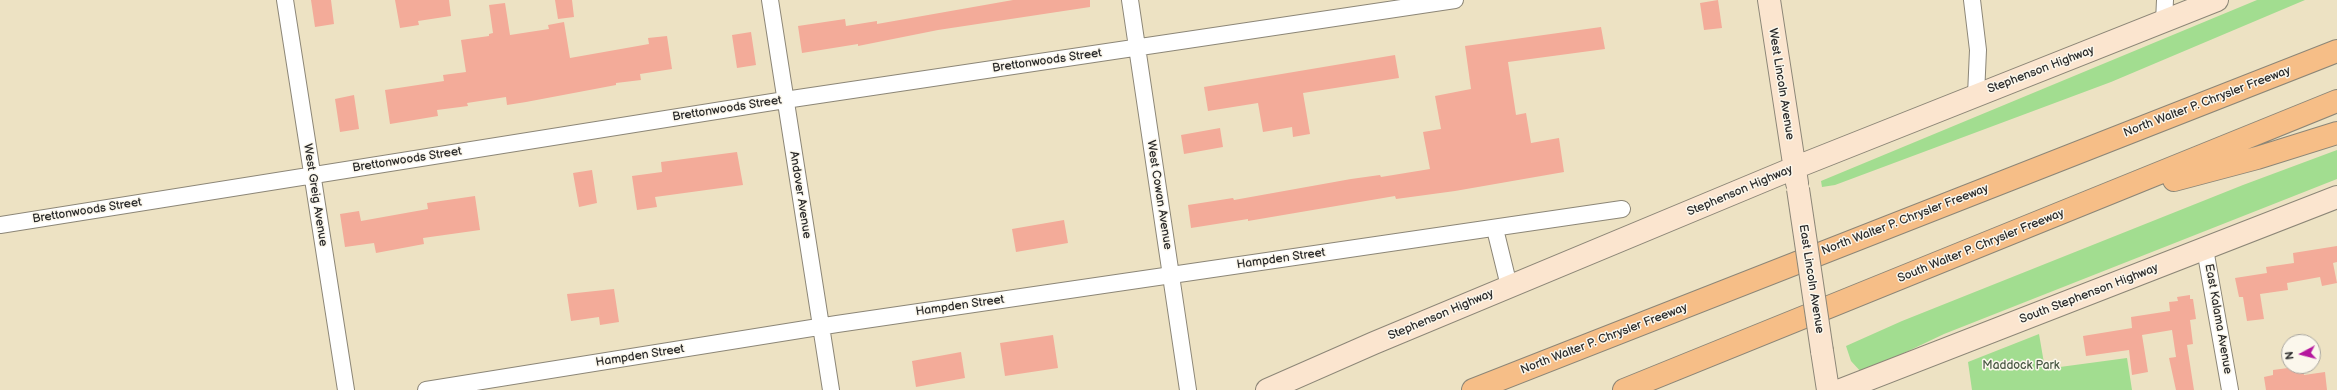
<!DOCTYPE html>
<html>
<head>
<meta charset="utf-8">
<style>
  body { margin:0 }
  #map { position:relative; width:2337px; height:390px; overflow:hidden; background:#ede2c3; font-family:"Balsamiq Sans",sans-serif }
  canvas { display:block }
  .north { position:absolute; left:2281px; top:334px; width:40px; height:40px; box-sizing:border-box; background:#fbf7ec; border:1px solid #a8a59f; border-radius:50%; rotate:263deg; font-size:11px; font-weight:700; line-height:16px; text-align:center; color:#2b2b2b }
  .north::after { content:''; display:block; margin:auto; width:14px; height:18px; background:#b5179e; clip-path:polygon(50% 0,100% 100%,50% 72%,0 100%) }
</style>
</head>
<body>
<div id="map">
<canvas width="2337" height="390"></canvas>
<div class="north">N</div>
</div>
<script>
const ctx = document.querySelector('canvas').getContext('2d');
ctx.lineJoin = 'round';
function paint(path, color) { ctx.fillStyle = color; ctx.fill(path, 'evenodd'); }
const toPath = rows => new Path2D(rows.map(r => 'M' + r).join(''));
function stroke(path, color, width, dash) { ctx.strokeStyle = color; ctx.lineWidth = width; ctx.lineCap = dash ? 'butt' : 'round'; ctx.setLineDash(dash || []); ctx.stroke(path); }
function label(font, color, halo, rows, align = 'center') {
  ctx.font = font + ' "Balsamiq Sans",sans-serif'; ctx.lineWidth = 3; ctx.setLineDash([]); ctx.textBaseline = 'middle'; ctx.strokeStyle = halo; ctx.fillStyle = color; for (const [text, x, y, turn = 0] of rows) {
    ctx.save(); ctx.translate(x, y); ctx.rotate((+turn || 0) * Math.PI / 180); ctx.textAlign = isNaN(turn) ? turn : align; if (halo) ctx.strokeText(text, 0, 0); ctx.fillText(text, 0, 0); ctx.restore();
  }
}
paint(toPath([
  [2257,0,2305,0,2111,82,1835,185,1822,187,1821,181],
  [2337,150,2337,179,1944,334,1862,373,1851,361,1846,346,1902,321,2243,185],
  [2039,334,2045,369,2127,358,2132,390,1972,390,1968,362]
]), '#a2dd90');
paint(toPath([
  [311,0,331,0,334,24,315,27],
  [395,0,449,0,451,16,418,21,419,25,400,28],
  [555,0,572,0,574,17,558,19],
  [1013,0,1090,0,1090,7,938,30,858,46,858,44,802,53,798,26,845,19,846,26,877,21,877,24],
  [1718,0,1722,28,1704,30,1700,3],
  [505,3,510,35,549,29,548,25,564,22,570,58,649,44,648,38,667,36,672,69,640,74,641,80,616,83,616,85,526,102,507,105,506,97,467,103,468,106,437,110,438,116,390,124,385,90,444,81,443,75,466,72,461,40,489,36,489,34,493,33,489,5],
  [1601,27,1605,49,1508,62,1516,115,1526,113,1531,143,1559,138,1564,172,1455,191,1396,199,1395,196,1248,221,1248,219,1191,228,1188,205,1233,198,1234,200,1351,179,1380,175,1381,177,1430,169,1423,132,1441,129,1435,96,1471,89,1465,46],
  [751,32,756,65,737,68,732,35],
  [1395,55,1399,78,1303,93,1310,134,1293,137,1292,127,1263,132,1258,103,1208,111,1204,87],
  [354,95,359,129,340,132,335,99],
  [1220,128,1223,147,1184,154,1181,135],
  [737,152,743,185,655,197,657,207,637,210,632,176,662,172,661,162],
  [592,170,597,203,579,207,573,173],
  [475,196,480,230,423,238,424,244,376,253,374,243,345,247,340,214,359,211,361,221,428,209,427,203],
  [1064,220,1068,243,1016,252,1012,229],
  [2337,246,2337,262,2333,263,2337,283,2322,286,2320,277,2287,283,2288,290,2260,294,2264,319,2247,321,2243,297,2239,297,2235,278,2267,273,2266,267,2294,263,2293,253],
  [614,289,619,322,600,325,599,317,571,321,567,294],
  [2190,295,2190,299,2193,299,2196,319,2190,320,2193,344,2187,345,2194,390,2176,390,2169,358,2176,357,2172,330,2142,335,2148,372,2132,375,2129,350,2086,356,2083,336,2132,328,2131,317,2170,311,2169,302,2178,301,2177,297],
  [1053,335,1058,368,1005,376,1000,343],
  [961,352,965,378,916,387,912,361],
  [2303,366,2304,375,2325,372,2327,390,2266,390,2264,377,2273,375,2273,370]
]), '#f3ab99');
const street = toPath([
  [285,0,346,390],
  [770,0,831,390],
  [1130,0,1188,390],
  [1972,0,1978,50,1976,95],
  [2164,22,2165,0],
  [0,225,785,100,1455,0],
  [1495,229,1509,286],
  [2205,249,2230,390],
  [426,390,837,324,1622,209]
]);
const secondary = toPath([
  [1769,0,1797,183],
  [1822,351,1828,390],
  [1267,390,1374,343,1794,168,2217,0],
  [1841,390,2337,197]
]);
const highway = toPath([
  [2174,180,2257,158,2337,133],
  [1473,390,2337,51],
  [1624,390,2337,101]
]);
stroke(street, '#8c8677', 18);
stroke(secondary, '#8c8677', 24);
stroke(highway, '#8c8677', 24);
stroke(street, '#fff', 16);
stroke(secondary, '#fbe5cf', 22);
stroke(highway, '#f6be87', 22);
const secondaryBridge = toPath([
  [1798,189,1822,351]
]);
stroke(secondaryBridge, '#8c8677', 24, []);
stroke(secondaryBridge, '#fbe5cf', 22);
label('12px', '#2b2b2b', '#fbf7ec', [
  ["Brettonwoods Street",1047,61,-8],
  ["Stephenson Highway",2041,70,-21],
  ["West Lincoln Avenue",1781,84,81],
  ["North Walter P. Chrysler Freeway",2207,102,-21],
  ["Brettonwoods Street",727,109,-9],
  ["Brettonwoods Street",407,160,-9],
  ["Stephenson Highway",1740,191,-23],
  ["West Greig Avenue",315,195,81],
  ["Andover Avenue",800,195,81],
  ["West Cowan Avenue",1159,195,81],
  ["Brettonwoods Street",87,211,-9],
  ["North Walter P. Chrysler Freeway",1905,220,-21],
  ["South Walter P. Chrysler Freeway",1981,246,-22],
  ["Hampden Street",1281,259,-8],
  ["East Lincoln Avenue",1811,279,81],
  ["South Stephenson Highway",2089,294,-21],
  ["Hampden Street",960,306,-8],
  ["Stephenson Highway",1441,315,-23],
  ["East Kalama Avenue",2218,319,80],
  ["North Walter P. Chrysler Freeway",1604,339,-21],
  ["Hampden Street",640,356,-9]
]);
label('12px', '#495844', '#fbf7ec', [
  ["Maddock Park",2021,366]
]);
</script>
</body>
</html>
